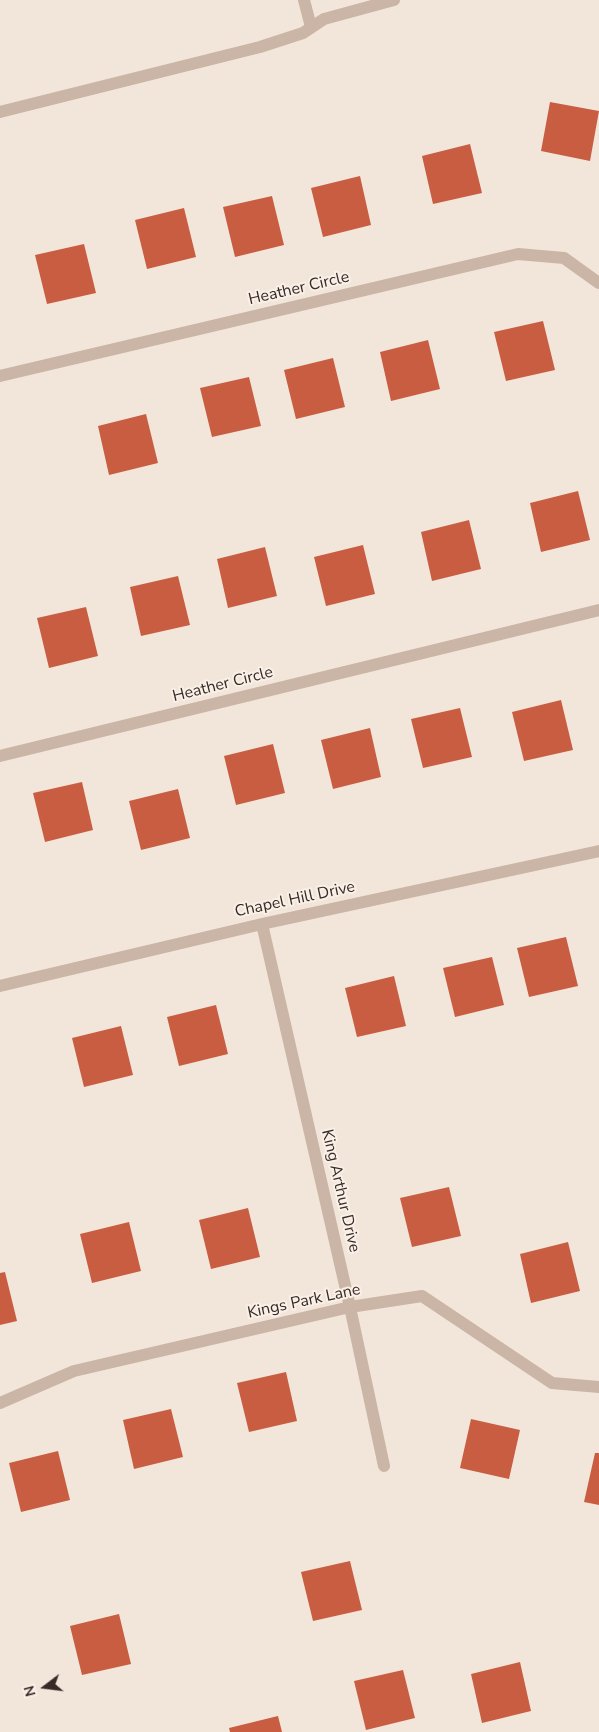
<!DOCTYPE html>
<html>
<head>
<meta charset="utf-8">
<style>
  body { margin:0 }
  #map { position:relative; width:599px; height:1732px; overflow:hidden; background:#f2e6da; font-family:"Nunito Sans",sans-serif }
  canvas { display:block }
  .north { position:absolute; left:20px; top:1662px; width:50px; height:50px; -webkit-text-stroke:4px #faf0e7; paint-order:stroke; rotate:255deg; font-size:14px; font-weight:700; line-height:20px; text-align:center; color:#362b27 }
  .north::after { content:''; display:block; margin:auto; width:18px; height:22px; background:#362b27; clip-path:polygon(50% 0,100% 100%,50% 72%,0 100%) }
</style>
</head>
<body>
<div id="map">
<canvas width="599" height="1732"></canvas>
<div class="north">N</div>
</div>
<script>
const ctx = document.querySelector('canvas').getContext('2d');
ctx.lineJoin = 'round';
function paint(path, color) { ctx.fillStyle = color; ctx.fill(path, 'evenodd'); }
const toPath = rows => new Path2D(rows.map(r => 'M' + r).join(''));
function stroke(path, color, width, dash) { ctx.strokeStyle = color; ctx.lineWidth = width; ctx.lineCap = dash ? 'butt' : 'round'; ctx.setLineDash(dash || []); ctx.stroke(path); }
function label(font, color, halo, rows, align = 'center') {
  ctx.font = font + ' "Nunito Sans",sans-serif'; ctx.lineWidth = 4; ctx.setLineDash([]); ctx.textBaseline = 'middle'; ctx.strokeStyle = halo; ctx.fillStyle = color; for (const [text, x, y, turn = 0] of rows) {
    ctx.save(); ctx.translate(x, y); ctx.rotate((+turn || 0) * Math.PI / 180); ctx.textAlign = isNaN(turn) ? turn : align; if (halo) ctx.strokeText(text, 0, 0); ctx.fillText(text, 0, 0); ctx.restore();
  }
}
paint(toPath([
  [550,102,599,111,590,161,541,151],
  [470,144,482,193,433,204,422,156],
  [360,176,371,225,323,237,311,188],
  [272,196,284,245,235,257,223,207],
  [184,208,196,257,147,269,135,220],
  [84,244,96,293,47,304,35,255],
  [543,321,555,370,506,381,494,332],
  [428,340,440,389,391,401,380,352],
  [333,358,345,407,296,419,284,370],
  [249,377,261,426,212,437,200,388],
  [146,414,158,463,109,475,98,426],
  [578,491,590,540,541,552,530,503],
  [469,520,481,569,432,581,421,532],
  [363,545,375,594,326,606,314,557],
  [265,547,277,596,228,608,217,559],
  [178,576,190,625,141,636,130,587],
  [86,607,98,656,49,668,37,618],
  [561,700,573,750,524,761,512,712],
  [460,708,472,757,423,768,411,719],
  [370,728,381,777,333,789,321,740],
  [273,744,285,793,236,805,224,756],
  [82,782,93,830,45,842,33,793],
  [178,789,190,838,141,850,129,801],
  [566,937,578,986,529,997,517,948],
  [492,957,504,1005,455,1017,443,968],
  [394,976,406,1026,357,1037,345,988],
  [216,1005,228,1054,179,1066,167,1017],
  [121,1026,133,1075,84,1087,72,1038],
  [449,1187,461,1236,412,1247,400,1198],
  [248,1208,260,1257,211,1269,199,1220],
  [129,1222,141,1271,92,1283,80,1234],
  [568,1242,580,1291,531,1303,520,1254],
  [5,1272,17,1321,0,1325,0,1273],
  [286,1372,297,1421,249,1432,237,1383],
  [171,1409,183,1457,134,1469,123,1420],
  [471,1419,520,1430,509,1479,460,1468],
  [58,1451,70,1500,21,1512,9,1463],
  [595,1453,599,1453,599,1505,584,1502],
  [350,1561,362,1610,313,1621,301,1572],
  [119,1614,131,1664,82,1675,70,1626],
  [520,1662,531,1711,482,1723,471,1674],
  [403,1670,415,1718,366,1730,354,1681],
  [278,1716,282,1732,230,1732,229,1728]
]), '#c95d41');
stroke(toPath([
  [304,0,311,27],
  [0,112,260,47,303,33,324,19,394,0]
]), '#cbb5a6', 12);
stroke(toPath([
  [0,376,518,254,564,258,599,283],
  [0,756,599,610],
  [262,924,350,1307,384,1466],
  [0,986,262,924,599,851],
  [0,1403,74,1371,350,1307,422,1296,552,1383,599,1387]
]), '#cbb5a6', 12);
label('16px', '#362b27', '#faf0e7', [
  ["Heather Circle",299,289,-13],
  ["Heather Circle",223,685,-14],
  ["Chapel Hill Drive",295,900,-12],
  ["King Arthur Drive",340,1191,77],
  ["Kings Park Lane",304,1302,-12]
]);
</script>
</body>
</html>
